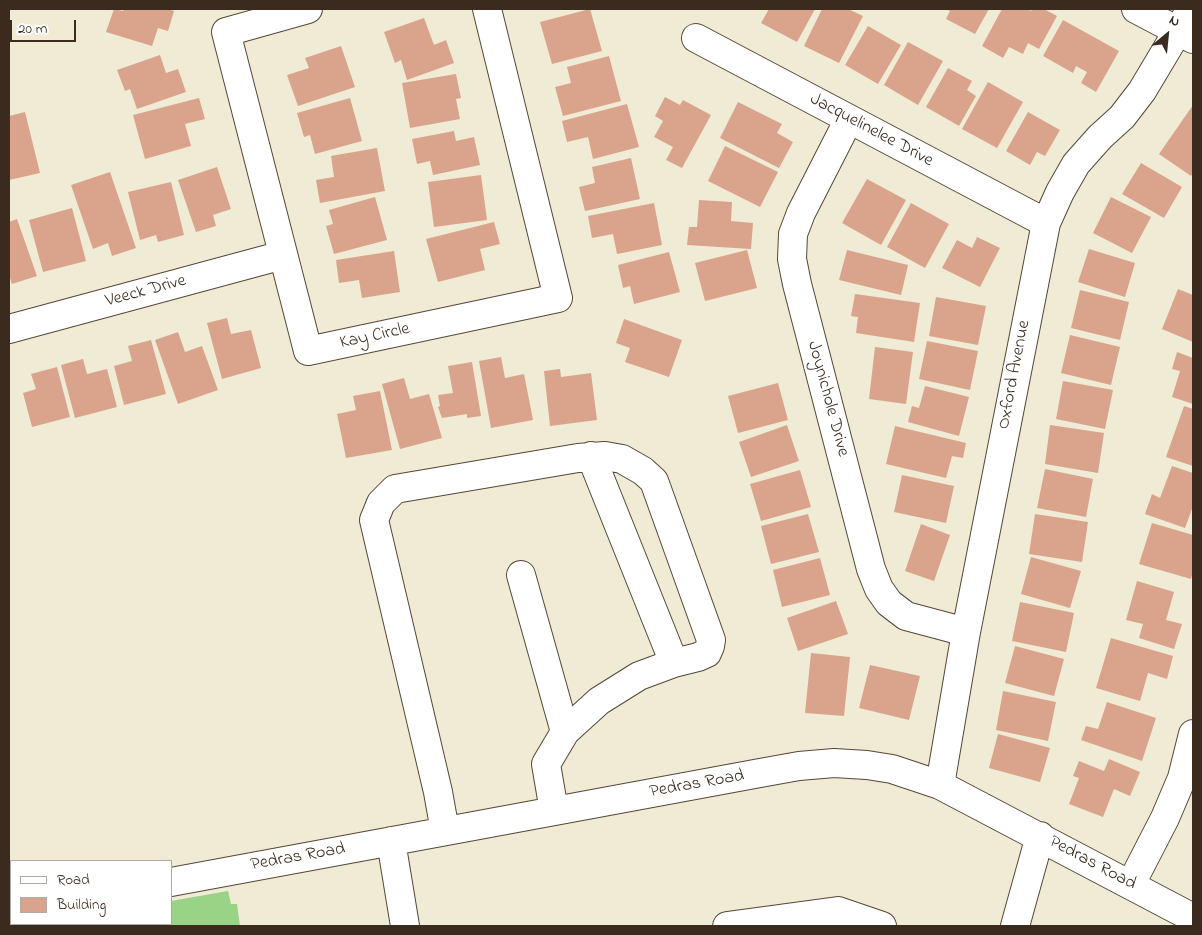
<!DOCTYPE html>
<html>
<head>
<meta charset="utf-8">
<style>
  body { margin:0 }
  #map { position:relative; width:1202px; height:935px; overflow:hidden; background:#efebd4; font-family:"Indie Flower",sans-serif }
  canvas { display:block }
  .frame { position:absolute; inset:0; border:10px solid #3b2a1e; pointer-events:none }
  .legend { position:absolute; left:10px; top:860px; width:162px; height:65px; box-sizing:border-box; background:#fff; border:1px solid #b1aaa5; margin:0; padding:6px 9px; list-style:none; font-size:15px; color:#3b2a1e }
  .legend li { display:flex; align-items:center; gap:10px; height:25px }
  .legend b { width:25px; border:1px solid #b1aaa5 }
  .north { position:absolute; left:1142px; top:10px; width:50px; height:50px; -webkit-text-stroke:4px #fff; paint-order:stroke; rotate:28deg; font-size:14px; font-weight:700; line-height:20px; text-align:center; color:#3b2a1e }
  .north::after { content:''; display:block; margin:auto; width:18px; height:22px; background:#3b2a1e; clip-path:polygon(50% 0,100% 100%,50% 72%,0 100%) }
  .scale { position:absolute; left:10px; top:20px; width:66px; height:22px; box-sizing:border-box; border:2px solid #3b2a1e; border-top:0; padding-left:6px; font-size:15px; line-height:18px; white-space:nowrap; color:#3b2a1e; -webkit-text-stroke:4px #fff; paint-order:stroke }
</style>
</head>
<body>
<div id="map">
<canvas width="1202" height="935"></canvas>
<div class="frame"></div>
<ul class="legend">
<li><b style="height:6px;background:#fff"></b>Road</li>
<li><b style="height:14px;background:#daa48c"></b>Building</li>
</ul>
<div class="north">N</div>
<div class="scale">20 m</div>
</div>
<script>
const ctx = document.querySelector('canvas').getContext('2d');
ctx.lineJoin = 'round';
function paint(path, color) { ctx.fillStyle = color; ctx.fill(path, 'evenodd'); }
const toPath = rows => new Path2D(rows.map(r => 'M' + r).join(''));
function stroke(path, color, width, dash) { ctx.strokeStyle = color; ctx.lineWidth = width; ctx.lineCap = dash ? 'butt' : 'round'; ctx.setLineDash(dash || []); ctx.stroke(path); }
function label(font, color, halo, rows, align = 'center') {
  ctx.font = font + ' "Indie Flower",sans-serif'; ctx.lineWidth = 4.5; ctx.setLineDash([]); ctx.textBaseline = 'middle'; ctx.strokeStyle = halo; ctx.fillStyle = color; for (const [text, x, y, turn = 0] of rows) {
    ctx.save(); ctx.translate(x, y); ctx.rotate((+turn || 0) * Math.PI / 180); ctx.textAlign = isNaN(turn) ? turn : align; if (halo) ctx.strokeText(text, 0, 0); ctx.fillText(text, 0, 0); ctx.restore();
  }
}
paint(toPath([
  [228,891,231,904,237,904,240,926,55,926,56,924,171,924,171,901]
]), '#99d386');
paint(toPath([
  [114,9,123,11,124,9,167,9,174,11,168,31,158,28,152,46,106,32],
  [590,9,602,51,552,64,540,22],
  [769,9,815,9,797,42,761,23],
  [822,9,848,9,863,16,839,63,804,46],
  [946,9,989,9,975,34,946,19,950,11],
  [1002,9,1027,9,1031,11,1032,9,1044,9,1057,16,1039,49,1028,43,1023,54,1009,47,1003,58,982,46],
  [424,18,434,45,446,40,454,63,407,80,401,60,395,63,384,32],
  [1063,20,1119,51,1096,92,1081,83,1087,72,1076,66,1073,73,1043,56],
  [868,26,901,45,878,84,845,65],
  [908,42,943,61,918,105,884,85],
  [341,46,355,87,298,106,287,75,309,68,305,58],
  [160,55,166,73,178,69,186,92,137,109,130,89,125,91,117,70],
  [609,56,621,101,563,116,555,87,571,83,567,67],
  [948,68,972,81,967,90,976,96,959,126,926,107],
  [456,74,461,98,456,99,460,119,410,128,402,83],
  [988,82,1023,102,997,148,962,129],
  [665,97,680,105,683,100,711,115,682,168,666,160,673,147,654,137,663,121,655,116],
  [199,98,205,119,185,124,191,146,145,159,133,115],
  [350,98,362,141,315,154,310,135,304,137,297,113],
  [738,102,782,124,777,133,793,142,779,168,720,138],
  [627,104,639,147,593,159,588,137,567,142,562,121],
  [1193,105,1193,173,1191,176,1159,154],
  [25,112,40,173,9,180,9,116],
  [1028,112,1060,130,1045,156,1037,152,1030,165,1006,151],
  [454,131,456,141,474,137,480,165,433,175,430,161,417,164,412,139],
  [725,146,778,172,760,207,708,181],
  [377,148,385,191,320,203,316,180,334,177,331,156],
  [631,158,640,199,585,211,579,187,595,183,592,167],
  [1141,163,1182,187,1164,218,1122,194],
  [217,167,231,209,213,215,216,226,196,232,178,180],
  [110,172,136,248,112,256,108,243,93,249,71,185],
  [481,175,487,220,434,227,428,182],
  [867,179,906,200,881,245,842,223],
  [171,182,184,235,158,242,156,235,140,240,128,192],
  [375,197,387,240,334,254,326,226,333,224,329,210],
  [1111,197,1151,217,1132,253,1093,233],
  [699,200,732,202,731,221,753,223,751,249,687,245,689,227,697,227],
  [654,203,662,245,617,254,613,234,592,238,588,216],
  [911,203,949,224,925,268,887,247],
  [72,208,86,261,43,272,29,220],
  [17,219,37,276,12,284,9,275,9,222],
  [494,222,500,244,480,249,485,270,438,282,426,239],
  [977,237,1000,248,980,287,942,268,957,240,972,248],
  [1089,249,1135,263,1125,297,1078,282],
  [747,250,757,288,705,301,695,263],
  [847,250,908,265,901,295,839,280],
  [394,251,400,292,362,298,359,280,339,283,336,260],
  [669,252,680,292,634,304,630,286,623,288,618,265],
  [1178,289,1193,295,1193,342,1162,329],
  [1080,290,1129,302,1120,340,1071,328],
  [855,294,920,303,914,342,856,333,858,317,851,316],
  [936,297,986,306,978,345,929,336],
  [227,318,231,334,251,330,261,368,222,379,207,323],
  [624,319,682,340,669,377,625,362,630,348,616,343],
  [178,332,185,352,202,346,218,390,178,404,155,340],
  [1070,335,1120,347,1111,385,1061,373],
  [151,340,166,394,124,405,114,366,132,361,128,346],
  [927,341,978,351,970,390,919,379],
  [875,347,913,352,906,404,869,399],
  [1177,352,1193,358,1193,404,1172,397,1180,371,1172,369],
  [501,357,505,378,524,374,533,420,491,428,479,361],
  [83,359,87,374,107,369,117,407,75,418,61,365],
  [472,362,481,416,467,418,467,414,442,418,438,407,440,406,438,395,453,393,448,366],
  [57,367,70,417,32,427,23,393,36,389,31,374],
  [560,369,561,377,591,373,597,420,550,426,544,371],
  [404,378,410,399,429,394,442,438,400,449,382,384],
  [1063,381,1113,390,1105,429,1056,419],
  [778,383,788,420,738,433,728,396],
  [925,386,969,397,959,436,908,422,912,406,919,408],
  [380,391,392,450,346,458,337,414,356,410,353,396],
  [1184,406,1193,409,1193,466,1166,457],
  [787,425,799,461,751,477,739,442],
  [1050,425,1104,433,1098,473,1045,464],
  [895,426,966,443,963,458,952,456,946,478,886,464],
  [1172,466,1193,473,1193,506,1185,528,1145,514,1152,494,1160,498],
  [1045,469,1093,479,1086,517,1037,508],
  [800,470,811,507,761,521,750,484],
  [902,475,954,486,946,523,894,512],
  [808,514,819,552,771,564,761,526],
  [1035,514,1088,522,1082,562,1029,554],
  [1152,523,1193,535,1193,571,1191,579,1139,564],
  [921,524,950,535,934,581,905,571],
  [1031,557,1081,571,1070,608,1021,594],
  [820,558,830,595,782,607,773,570],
  [1137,581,1174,592,1166,620,1182,624,1174,649,1139,638,1143,624,1126,620],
  [836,601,848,634,798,651,787,618],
  [1020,602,1074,613,1066,652,1012,641],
  [1111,638,1173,656,1167,679,1148,673,1140,701,1096,688],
  [1015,646,1064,659,1054,696,1005,683],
  [811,653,850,657,844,716,805,713],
  [870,665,920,676,909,720,859,708],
  [1003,691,1056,702,1048,741,996,730],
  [1107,702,1156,718,1142,761,1081,740,1086,726,1098,729],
  [998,734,1050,748,1040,782,989,768],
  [1109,759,1140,772,1130,796,1114,789,1103,817,1069,804,1079,778,1073,776,1079,761,1104,771]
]), '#daa48c');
const minor = toPath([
  [308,9,226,32,308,351,558,298,487,9],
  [1136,9,1193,39],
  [696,38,1046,223],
  [849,119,801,213,793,234,792,259,797,284,871,569,879,589,889,603,906,616,966,632],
  [9,329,283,255],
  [591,456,674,663],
  [521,575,565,732],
  [940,785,966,632,1046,223,1060,192,1076,164,1100,137,1122,117,1142,91,1191,9],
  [445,831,438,792,374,520,381,503,395,489,578,458,605,456,622,459,643,471,654,481,711,640,710,646,707,653,698,657,674,663,639,676,599,701,565,732,546,764,554,811],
  [391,841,405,926],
  [171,882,760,773,799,766,834,763,867,765,892,769,940,785,1193,918],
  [1131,884,1165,818,1182,778,1193,734],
  [9,912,11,911],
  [727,926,838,911,882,926],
  [1015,926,1040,836]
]);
stroke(minor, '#564739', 30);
stroke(minor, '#fff', 28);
label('18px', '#3b2a1e', '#fff', [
  ["Jacquelinelee Drive",871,131,28],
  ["Veeck Drive",146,292,-15],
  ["Kay Circle",375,337,-12],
  ["Oxford Avenue",1015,375,-79],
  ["Joynichole Drive",827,399,75],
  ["Pedras Road",697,785,-10],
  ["Pedras Road",298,858,-10],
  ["Pedras Road",1092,864,28]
]);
</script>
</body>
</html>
